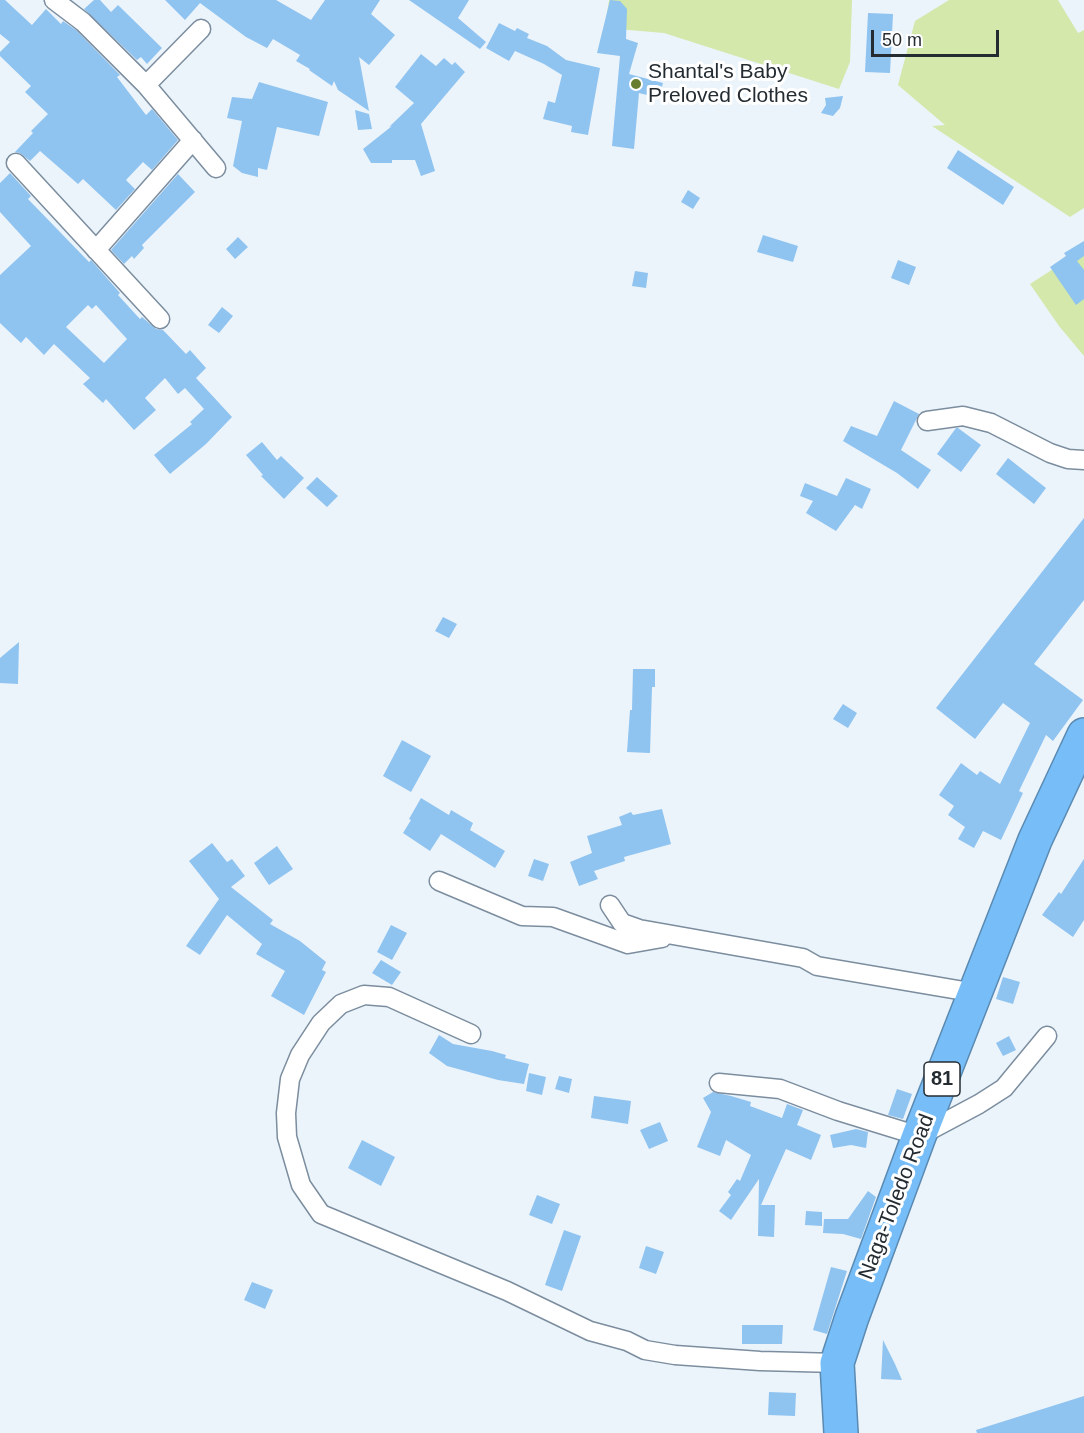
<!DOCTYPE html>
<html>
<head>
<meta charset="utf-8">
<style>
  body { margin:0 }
  #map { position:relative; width:1084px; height:1433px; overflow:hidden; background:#ecf4fb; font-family:Arial,sans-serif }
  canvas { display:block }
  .scale { position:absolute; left:871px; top:30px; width:128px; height:27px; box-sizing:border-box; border:3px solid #242c32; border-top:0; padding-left:8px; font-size:18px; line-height:21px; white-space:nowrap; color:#242c32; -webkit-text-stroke:4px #fff; paint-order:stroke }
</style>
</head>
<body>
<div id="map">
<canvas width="1084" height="1433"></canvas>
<div class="scale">50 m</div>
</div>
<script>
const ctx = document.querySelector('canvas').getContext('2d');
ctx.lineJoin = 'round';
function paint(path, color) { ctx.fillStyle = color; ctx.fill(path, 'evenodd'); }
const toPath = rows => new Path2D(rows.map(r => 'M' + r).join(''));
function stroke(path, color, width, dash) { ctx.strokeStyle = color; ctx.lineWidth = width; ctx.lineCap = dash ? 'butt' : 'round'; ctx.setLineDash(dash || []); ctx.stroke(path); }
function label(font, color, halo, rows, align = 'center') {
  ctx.font = font + ' Arial,sans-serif'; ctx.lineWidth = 6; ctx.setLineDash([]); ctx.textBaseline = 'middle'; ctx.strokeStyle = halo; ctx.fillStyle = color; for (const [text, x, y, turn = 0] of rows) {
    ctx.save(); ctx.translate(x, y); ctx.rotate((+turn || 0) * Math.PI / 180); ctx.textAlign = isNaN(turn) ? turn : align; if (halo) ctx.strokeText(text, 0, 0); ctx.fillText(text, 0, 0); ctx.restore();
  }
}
paint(toPath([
  [609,0,852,0,850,62,839,89,664,33,605,28],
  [949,0,1058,0,1078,33,1084,30,1084,208,1070,217,932,126,945,125,898,85,915,21],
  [1084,249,1084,356,1059,326,1030,284]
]), '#d3e8aa');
paint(toPath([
  [0,0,5,0,32,25,46,9,61,24,63,21,76,30,120,75,117,77,146,115,152,109,178,140,152,170,143,162,126,180,135,189,116,210,83,179,78,184,40,151,30,161,20,153,15,152,33,133,31,131,48,114,25,92,31,86,0,56,0,52,10,42,0,34],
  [94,0,100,0,111,12,118,5,162,48,147,64,141,57,137,60,84,9],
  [165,0,276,0,311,20,325,0,380,0,371,14,395,35,369,65,359,57,369,111,338,90,334,81,332,86,309,70,310,69,296,61,300,55,273,39,267,48,246,37,200,3,185,20],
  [409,0,469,0,458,18,486,42,480,49],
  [610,0,620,1,627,9,626,39,638,43,629,74,663,83,659,98,639,93,634,149,612,146,620,56,597,53],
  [868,13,893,14,890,73,865,72],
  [499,23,515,31,517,28,529,34,527,38,547,46,566,60,600,68,588,135,571,132,572,126,543,119,548,101,555,103,562,75,544,64,515,51,509,61,486,48],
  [421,54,436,66,444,58,452,65,455,62,465,72,421,124,435,171,421,176,415,160,392,160,392,163,371,163,363,149,392,126,389,127,414,103,395,87],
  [259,82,328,102,319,136,277,127,267,170,258,168,258,177,242,173,233,166,242,121,227,118,232,97,252,99],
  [843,96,840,108,833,116,821,113,826,105,825,98],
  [355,110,369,114,372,129,358,130],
  [958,150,1014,187,1003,205,947,168],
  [10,173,31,196,28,199,89,262,91,260,120,293,118,295,140,319,142,317,156,329,163,330,186,354,190,350,206,368,196,378,232,417,206,444,170,474,154,455,192,424,190,422,204,409,185,388,178,394,165,378,145,398,156,410,134,430,106,399,103,403,83,384,90,378,54,344,44,355,26,337,21,343,0,323,0,275,31,246,0,212,0,183],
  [88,305,92,309,96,305,127,339,104,363,66,327],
  [178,174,195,192,142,245,144,248,134,259,132,256,124,264,111,250],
  [688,190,700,198,693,209,681,202],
  [763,235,798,246,793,262,757,252],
  [238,237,248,247,235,259,226,249],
  [1084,241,1084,256,1077,261,1084,270,1084,299,1076,305,1050,267,1066,256,1064,253],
  [898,260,916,267,909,285,891,278],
  [635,271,648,273,646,288,632,286],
  [222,307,233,316,219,333,208,325],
  [894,401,919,414,901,450,931,470,918,489,897,473,843,441,851,426,877,436],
  [956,428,958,428,981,445,961,472,937,454],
  [262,442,277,460,281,456,304,478,284,499,261,476,263,475,246,455],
  [1008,458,1046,488,1034,504,996,474],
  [317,477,338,496,327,507,306,488],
  [846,478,871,489,862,509,855,505,836,531,806,513,813,501,800,496,805,483,837,496],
  [1084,518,1084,600,1034,664,1083,700,1053,741,1046,735,1019,791,1023,793,1001,840,983,831,974,848,958,839,965,827,948,815,954,806,939,795,961,763,977,775,980,771,1000,784,1030,723,1003,703,975,739,936,708],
  [443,617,457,624,449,638,435,631],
  [19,642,18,684,0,683,0,658],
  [633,669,655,669,655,687,652,687,650,753,627,752,630,710,632,710],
  [843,704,857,713,848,728,833,719],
  [402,740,431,756,411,792,383,776],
  [421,798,449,815,451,810,473,823,470,830,505,851,495,868,441,834,430,851,403,833,411,820,409,819],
  [662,809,671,844,624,857,625,861,594,871,598,879,579,886,570,862,592,853,587,836,622,825,619,817,631,812,633,815],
  [212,843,227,862,232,859,245,876,231,887,273,920,270,924,300,941,326,962,322,970,326,972,304,1015,271,996,285,971,256,954,262,944,227,915,200,955,186,946,219,899,189,861],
  [277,846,293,869,269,885,254,863],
  [534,859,549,864,543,881,528,876],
  [1084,859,1084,920,1073,937,1042,915,1059,892,1061,894],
  [391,925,407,933,392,960,377,952],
  [381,960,401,972,392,985,372,973],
  [1003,977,1020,982,1013,1004,996,999],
  [439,1035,453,1044,492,1051,506,1055,505,1058,529,1064,524,1084,498,1080,447,1066,429,1053],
  [1009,1036,1016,1050,1003,1056,996,1043],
  [529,1073,546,1077,542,1095,526,1091],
  [559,1076,572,1079,569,1093,555,1089],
  [897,1089,912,1094,903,1119,888,1115],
  [713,1092,731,1096,751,1102,750,1106,782,1118,787,1104,803,1110,797,1125,821,1135,811,1160,786,1149,761,1205,775,1205,774,1237,758,1236,759,1179,731,1220,719,1211,731,1195,728,1192,737,1179,740,1181,751,1155,726,1140,720,1156,697,1147,711,1112,703,1098],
  [594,1096,631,1101,628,1124,591,1118],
  [660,1122,668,1141,649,1149,640,1130],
  [856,1129,868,1132,866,1148,851,1145,833,1148,830,1135],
  [362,1140,395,1157,381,1186,348,1168],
  [868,1191,876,1197,861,1239,843,1234,823,1233,824,1219,848,1219],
  [537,1195,560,1204,552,1224,529,1215],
  [806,1211,822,1212,822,1226,805,1225],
  [564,1230,581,1236,562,1291,545,1285],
  [646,1246,664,1252,656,1274,639,1268],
  [831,1267,847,1271,827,1334,813,1330],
  [252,1282,273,1290,265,1309,244,1300],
  [742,1325,783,1325,782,1344,742,1344],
  [883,1340,895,1364,902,1380,881,1379],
  [769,1392,796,1393,795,1416,768,1415],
  [1084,1396,1084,1433,977,1433,976,1430]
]), '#8fc3f0');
const street = toPath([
  [54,0,83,22,146,85,216,168],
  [146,85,201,29],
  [16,163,160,319],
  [96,250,193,140],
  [927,421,963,416,991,423,1050,453,1068,459,1084,460],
  [439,881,522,916,553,917,628,944,662,938],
  [610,905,622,923,639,929,803,958,817,966,976,993],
  [471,1034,389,997,364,995,341,1004,321,1023,300,1055,290,1079,286,1113,287,1137,301,1185,321,1214,507,1291,590,1331,627,1341,645,1350,675,1355,760,1361,837,1363],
  [719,1083,780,1089,838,1111,919,1136,979,1104,1004,1088,1047,1036]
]);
const highway = toPath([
  [841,1433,837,1363,852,1317,919,1136,1035,840,1084,735]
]);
stroke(street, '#7b8d9e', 21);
stroke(highway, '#5a8ab2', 36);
stroke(street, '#fff', 18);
stroke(highway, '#77bdf7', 33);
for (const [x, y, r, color] of [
  [636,84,6,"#677e2f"]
]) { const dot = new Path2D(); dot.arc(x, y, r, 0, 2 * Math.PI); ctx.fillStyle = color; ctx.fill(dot); stroke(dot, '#fff', 2); }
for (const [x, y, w] of [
  [942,1079,36]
]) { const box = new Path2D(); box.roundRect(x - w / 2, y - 17, w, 34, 4.5); ctx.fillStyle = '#fff'; ctx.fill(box); stroke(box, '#242c32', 1.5); }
label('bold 20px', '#242c32', null, [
  ["81",942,1079]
]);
label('21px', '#242c32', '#fff', [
  ["Shantal's Baby",648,72],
  ["Preloved Clothes",648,96]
], 'left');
label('21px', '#242c32', '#fff', [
  ["Naga-Toledo Road",897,1197,-69]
]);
</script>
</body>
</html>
